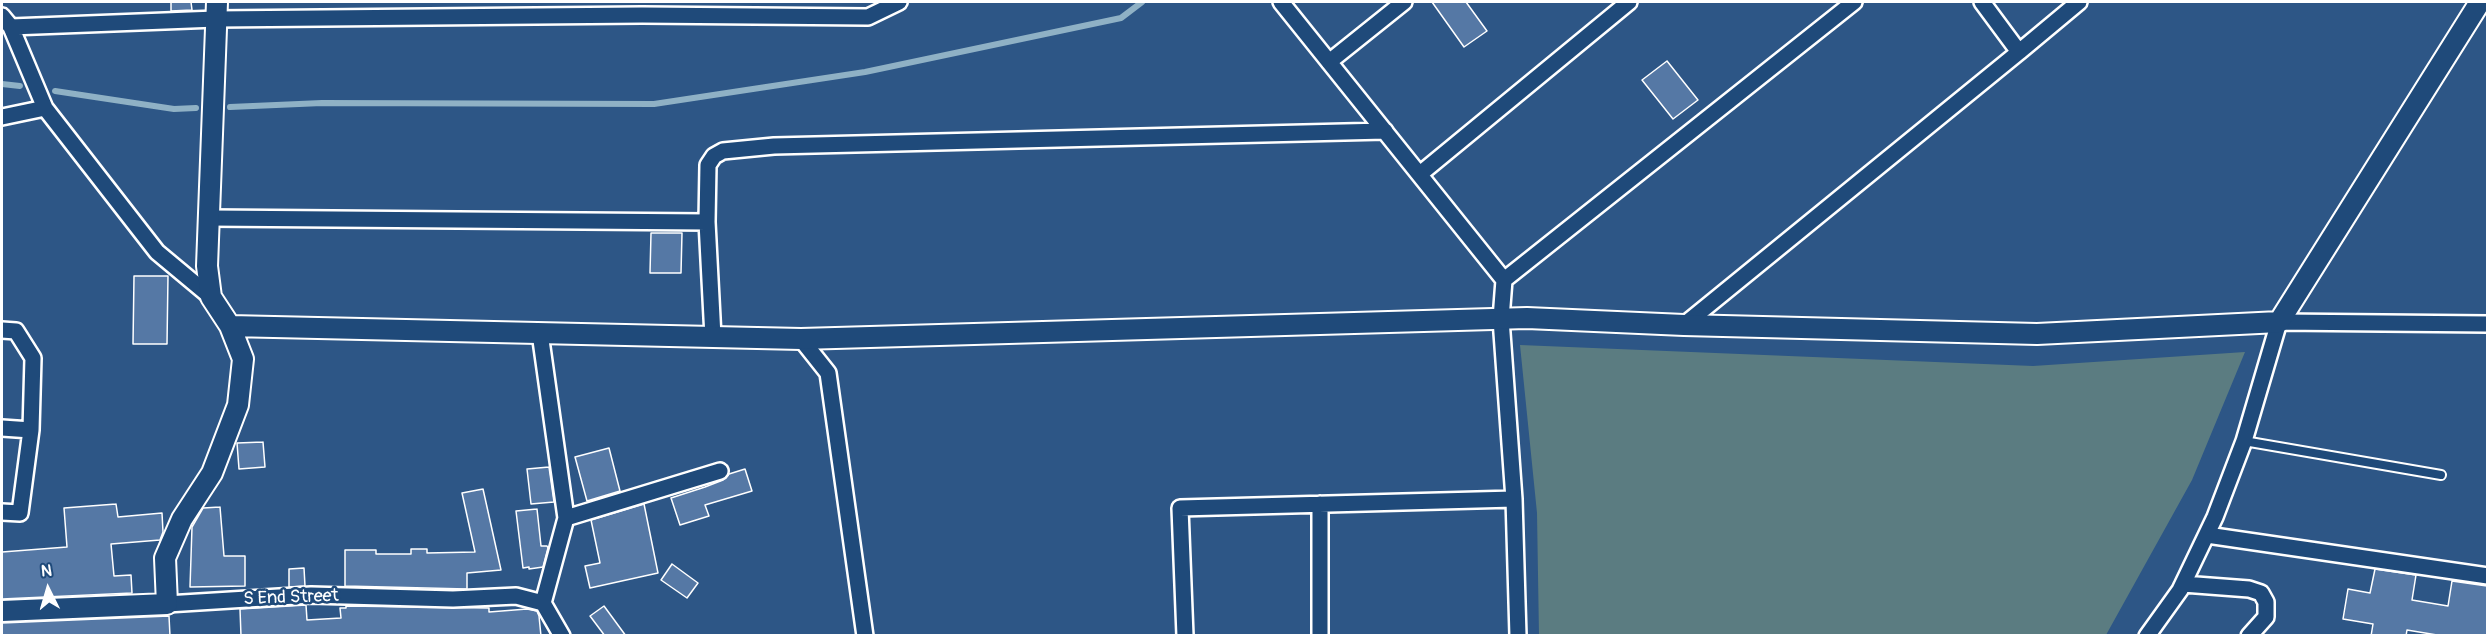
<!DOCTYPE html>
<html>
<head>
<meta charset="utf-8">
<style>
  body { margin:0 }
  #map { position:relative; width:2489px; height:637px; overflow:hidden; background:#2d5686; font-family:Pangolin,sans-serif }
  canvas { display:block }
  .frame { position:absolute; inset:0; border:3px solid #fff; pointer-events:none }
  .north { position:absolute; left:18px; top:559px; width:60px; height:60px; -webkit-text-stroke:4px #1f4a7a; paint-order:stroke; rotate:355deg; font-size:16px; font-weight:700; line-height:24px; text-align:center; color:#fff }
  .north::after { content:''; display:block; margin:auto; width:21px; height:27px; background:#fff; clip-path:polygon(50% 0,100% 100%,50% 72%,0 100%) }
</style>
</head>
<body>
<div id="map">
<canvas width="2489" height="637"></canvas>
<div class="frame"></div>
<div class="north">N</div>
</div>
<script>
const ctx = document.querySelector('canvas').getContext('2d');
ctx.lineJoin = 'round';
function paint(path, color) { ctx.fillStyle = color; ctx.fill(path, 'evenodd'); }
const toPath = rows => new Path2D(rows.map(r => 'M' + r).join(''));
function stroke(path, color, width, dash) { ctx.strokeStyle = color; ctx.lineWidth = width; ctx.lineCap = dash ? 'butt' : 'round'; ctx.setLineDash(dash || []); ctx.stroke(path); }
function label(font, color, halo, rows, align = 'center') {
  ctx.font = font + ' Pangolin,sans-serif'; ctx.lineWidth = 5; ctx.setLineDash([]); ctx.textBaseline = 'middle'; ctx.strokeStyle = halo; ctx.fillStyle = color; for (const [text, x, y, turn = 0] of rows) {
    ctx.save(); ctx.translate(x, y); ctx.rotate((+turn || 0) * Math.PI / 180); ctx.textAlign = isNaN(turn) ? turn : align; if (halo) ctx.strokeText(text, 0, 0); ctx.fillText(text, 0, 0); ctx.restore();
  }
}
paint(toPath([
  [1520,345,2033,366,2245,352,2192,480,2106,635,1539,636,1537,513]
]), '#5b7c81');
stroke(toPath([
  [2,84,20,86],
  [55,91,174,109,196,108],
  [230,107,322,103,654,104,865,72,1121,18,1142,2]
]), '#8fb1c5', 6);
const building = toPath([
  [171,2,191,2,192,10,171,11,171,2],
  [1432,2,1466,2,1487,31,1464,47,1432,2],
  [1667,61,1698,100,1673,119,1642,80,1667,61],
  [651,233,682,233,681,273,650,273,651,233],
  [134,276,168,276,167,344,133,344,134,276],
  [263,442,265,467,239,469,237,443,263,442],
  [609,448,620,491,587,501,575,457,609,448],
  [549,467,554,502,531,504,527,469,549,467],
  [745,469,752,491,705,505,709,516,680,525,671,498,705,487,723,480,729,474,745,469],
  [483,489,501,570,467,573,467,589,345,586,345,550,376,550,376,554,411,554,411,549,427,549,427,553,475,552,462,493,483,489],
  [116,504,118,517,162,513,163,532,160,540,111,544,114,576,131,575,132,593,2,599,2,552,67,547,64,508,116,504],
  [644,504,658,573,590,588,585,566,600,563,591,520,644,504],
  [220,507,224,556,245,556,245,586,190,587,192,527,203,508,220,507],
  [537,509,541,546,547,546,548,548,543,567,529,569,529,567,523,568,516,511,537,509],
  [672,564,698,583,687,598,661,580,672,564],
  [304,568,305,586,289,587,289,569,304,568],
  [2375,569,2416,575,2412,600,2448,606,2452,581,2487,586,2487,636,2443,636,2407,630,2406,636,2371,636,2373,624,2343,619,2348,589,2370,593,2375,569],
  [306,605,307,620,341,618,340,608,346,608,346,606,489,608,489,612,527,609,537,611,539,616,541,636,241,636,240,609,306,605],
  [604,606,626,636,605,636,590,616,604,606],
  [169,616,170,636,2,636,2,623,169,616]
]);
paint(building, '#5578a5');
stroke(building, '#fff', 1.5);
const service = toPath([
  [2244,441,2441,475]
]);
const minor = toPath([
  [1281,2,1504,280,1501,319,1514,499,1518,636],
  [2,16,11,27,216,19,642,15,868,17,899,2],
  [11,27,45,108,157,252,211,297],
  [2019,52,2079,2],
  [1329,62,1404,2],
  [2,117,45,108],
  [1420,174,1629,2],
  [209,218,707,222],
  [1504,280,1854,2],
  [1684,325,2019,52,1982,2],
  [2,330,16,331,33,358,31,430,2,428],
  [540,333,566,518,543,603],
  [713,337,707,222,708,165,714,156,723,151,774,146,1385,131],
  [801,339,828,373,865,636],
  [2,512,20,513,31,430],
  [566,518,720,471],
  [2207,535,2488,576],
  [2183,584,2249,589,2261,593,2266,602,2266,617,2249,636],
  [167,604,311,595,453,599,516,596,543,603,562,636],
  [1185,636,1180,508,1514,499],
  [1320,636,1320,504],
  [2147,636,2180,590,2215,517,2244,441,2279,322,2488,324]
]);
const tertiary = toPath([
  [230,326,801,339,1527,318,1684,325,2037,334,2279,322,2480,2],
  [2,611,167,604,165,558,182,519,212,473,238,405,243,359,230,326,211,297,207,266,217,2]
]);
stroke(service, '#fff', 12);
stroke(minor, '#fff', 20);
stroke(tertiary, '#fff', 24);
stroke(service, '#1f4a7a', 8);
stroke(minor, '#1f4a7a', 15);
stroke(tertiary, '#1f4a7a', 20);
label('18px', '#fff', '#1f4a7a', [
  ["S End Street",291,598,-2]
]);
</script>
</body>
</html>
